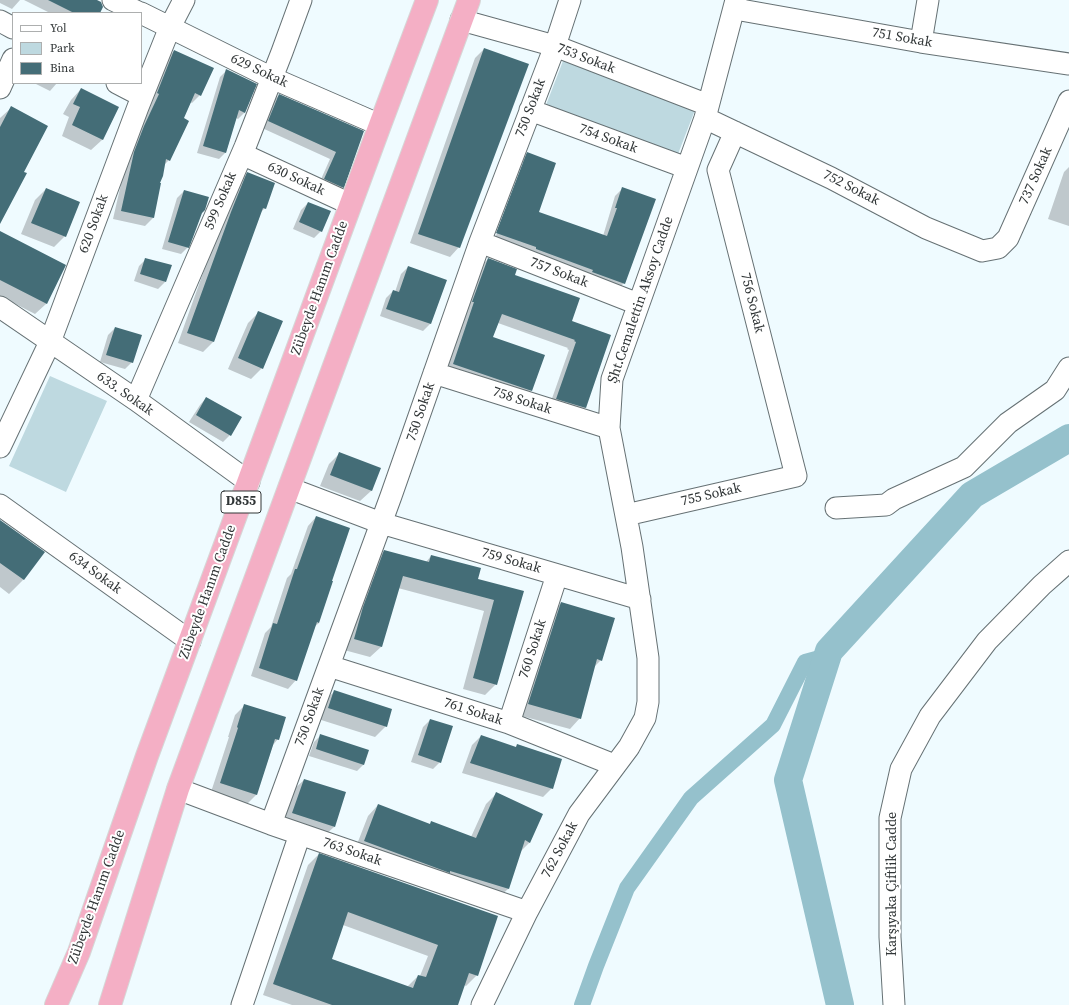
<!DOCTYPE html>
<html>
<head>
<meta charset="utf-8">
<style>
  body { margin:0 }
  #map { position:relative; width:1069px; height:1005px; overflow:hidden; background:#effbff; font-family:"Source Serif 4",serif }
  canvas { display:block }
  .legend { position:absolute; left:12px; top:12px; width:130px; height:72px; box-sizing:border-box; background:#fff; border:1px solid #adafaf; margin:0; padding:5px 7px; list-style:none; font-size:12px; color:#313637 }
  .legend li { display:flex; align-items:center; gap:8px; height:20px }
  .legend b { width:20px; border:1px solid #adafaf }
</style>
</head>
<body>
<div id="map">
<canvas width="1069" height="1005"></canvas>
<ul class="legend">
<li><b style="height:5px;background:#fff"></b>Yol</li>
<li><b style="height:11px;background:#bed9e0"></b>Park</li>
<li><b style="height:11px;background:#446d77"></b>Bina</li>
</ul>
</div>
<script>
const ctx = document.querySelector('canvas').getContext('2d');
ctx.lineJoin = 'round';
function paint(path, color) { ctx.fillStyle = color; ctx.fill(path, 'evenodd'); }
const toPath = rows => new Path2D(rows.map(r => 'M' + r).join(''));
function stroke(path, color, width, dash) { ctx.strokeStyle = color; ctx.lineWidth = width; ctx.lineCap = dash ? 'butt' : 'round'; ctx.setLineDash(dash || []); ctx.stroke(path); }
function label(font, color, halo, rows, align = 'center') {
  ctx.font = font + ' "Source Serif 4",serif'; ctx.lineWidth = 4; ctx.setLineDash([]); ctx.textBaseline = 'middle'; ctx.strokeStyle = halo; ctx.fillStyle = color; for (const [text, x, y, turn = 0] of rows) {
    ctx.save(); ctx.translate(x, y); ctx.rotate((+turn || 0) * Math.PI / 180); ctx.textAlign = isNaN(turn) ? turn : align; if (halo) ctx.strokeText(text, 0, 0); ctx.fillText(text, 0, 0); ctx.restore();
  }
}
paint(toPath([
  [563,61,695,110,678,154,546,105],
  [50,376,107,401,66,492,9,466]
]), '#bed9e0');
paint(toPath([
  [0,0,20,0,12,9,0,3],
  [24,0,95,0,99,13,50,13],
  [484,49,459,247,450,257,410,243,475,58],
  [174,51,200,95,192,103,190,102,182,119,169,160,164,165,158,183,160,184,153,218,145,226,113,219,126,162,136,135,151,102,149,101,166,59],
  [227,70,245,112,238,119,236,118,226,152,219,159,197,153,220,77],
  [34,83,57,83,50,91],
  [81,89,118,108,102,140,91,150,62,136,69,117,63,114,71,100],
  [279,95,363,132,343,187,336,194,318,186,330,159,262,128,272,102],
  [11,108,0,217,0,118],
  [527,154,538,213,603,236,615,196,623,188,624,283,616,291,489,241,519,162],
  [523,162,525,162,495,238,494,237],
  [1069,167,1069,226,1048,219,1064,172],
  [247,174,265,208,261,212,213,342,203,352,178,343,221,223,237,184],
  [46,189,65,236,54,247,21,234,35,200],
  [184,191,202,212,188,247,181,254,162,249,177,198],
  [308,203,321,231,314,238,293,229,301,210],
  [0,232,65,265,46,304,35,314,0,296],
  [146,259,165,282,158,289,134,281,139,266],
  [488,259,514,276,571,322,610,335,585,408,577,415,549,407,569,350,567,349,568,348,498,323,492,338,531,391,523,398,446,372,480,267],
  [408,267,445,281,430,324,423,331,380,316,386,298,393,291,395,292,401,274],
  [259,312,262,368,251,379,228,369,248,323],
  [115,328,132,362,125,369,100,362,108,335],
  [206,398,230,435,223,442,189,422,200,405],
  [340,453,379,468,371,491,360,501,320,486,329,464],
  [316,517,319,623,314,627,296,680,288,689,251,676,265,633,271,627,287,578,291,574,308,526],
  [0,521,43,552,23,580,9,594,0,587],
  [384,551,426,562,431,556,476,580,523,592,496,684,485,695,463,689,484,611,398,588,381,647,370,657,344,650,374,562],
  [561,603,601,660,594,667,580,718,570,729,518,715,550,614],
  [334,692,386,726,375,737,318,719,323,702],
  [244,706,278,739,273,745,256,795,247,804,211,792,229,737,228,737,235,715],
  [430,720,440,762,433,769,411,762,423,727],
  [321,735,364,764,357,771,309,756,314,742],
  [481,736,515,748,517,746,552,788,543,797,462,773,472,745],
  [304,780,334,827,323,837,282,824,293,790],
  [496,794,530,842,520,852,508,889,497,899,354,852,368,816,378,805,429,825,431,823,471,837,486,804],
  [319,854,497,917,477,975,466,986,464,985,457,1005,292,1005,263,995,308,865],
  [343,925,428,956,420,976,418,976,407,987,331,959]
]), '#0003');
stroke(toPath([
  [582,1005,596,966,627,888,691,798,773,725,805,662,827,656]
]), '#95c1cc', 16);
stroke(toPath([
  [840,1005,788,780,829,651,972,495,1069,438]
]), '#95c1cc', 28);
paint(toPath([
  [48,0,97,0,101,2,103,7,100,13,74,13],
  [484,48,529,64,460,248,418,234],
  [174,50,214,68,201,96,195,93,184,118,189,121,170,161,166,159,163,176,160,183,161,183,154,218,121,211,134,152,144,126,159,94,157,93],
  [226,69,257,84,245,113,239,110,226,153,203,146],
  [81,88,119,107,103,140,72,125,80,107,73,104],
  [279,94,364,131,344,188,324,179,336,152,268,121],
  [11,106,48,126,24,172,27,173,0,224,0,127],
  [527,152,556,163,539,212,607,236,617,208,615,208,622,187,656,199,625,284,592,272,593,270,536,249,536,247,496,233],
  [247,172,275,183,266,209,263,208,214,342,187,333,231,212],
  [46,188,80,202,66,237,31,223],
  [184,190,209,197,205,210,202,213,189,248,168,242],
  [308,202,331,211,322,232,299,222],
  [0,231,66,265,47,304,0,280],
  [145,258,172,265,166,282,140,274],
  [488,258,517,269,515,275,580,298,572,321,611,335,586,408,556,399,576,342,574,341,575,340,502,314,493,337,545,355,532,391,453,364,474,302,472,302],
  [408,266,447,280,431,324,386,309,393,290,399,292],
  [258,311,283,321,263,369,238,358],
  [115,327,142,335,133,363,106,355],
  [206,397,242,417,231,436,196,415],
  [339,452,381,468,372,491,330,475],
  [316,516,350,528,332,581,333,581,319,623,317,622,297,681,259,668,273,623,277,624,295,569,297,569],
  [0,520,45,552,24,580,0,563],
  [384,550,429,562,431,555,481,568,478,579,524,591,497,685,473,678,494,600,403,576,382,647,354,639,363,607],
  [561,602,615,618,602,661,597,659,581,719,528,704],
  [334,690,392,709,387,727,328,708],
  [244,704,286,717,279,740,275,739,257,795,220,783,238,728,237,727],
  [430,719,453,726,441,763,418,755],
  [320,734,369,750,364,765,316,749],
  [481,735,516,747,517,744,562,759,553,789,470,763],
  [304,779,346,792,335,827,292,813],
  [496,792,543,814,530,843,525,840,509,889,450,871,450,873,364,841,378,804,430,824,431,821,476,838],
  [319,853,498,916,478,976,469,973,458,1005,332,1005,273,984],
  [348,912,438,945,426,977,418,975,413,988,332,959]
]), '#446d77');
const minor = toPath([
  [113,0,140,13],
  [735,9,921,42,1069,64],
  [141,13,272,78,380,125],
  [461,20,555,46,708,105],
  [0,21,13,28],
  [921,42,928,0],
  [117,83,142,96],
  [0,88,13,59],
  [530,110,687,168],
  [705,118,831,178,926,228,982,251,998,248,1008,238,1069,101],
  [242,154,350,204],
  [480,242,638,304],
  [0,307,136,400,249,482],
  [434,373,609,428],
  [136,400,245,147,282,52,301,0],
  [0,447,50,342,138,107,170,27,184,0],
  [289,488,381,523,640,599],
  [0,505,190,641],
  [836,508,886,505,894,499,964,467,1008,423,1055,390,1069,368],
  [626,515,796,476,718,170,735,132],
  [329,666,509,723,614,765],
  [509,723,557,575],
  [178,789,271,824,527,912],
  [271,824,391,496,480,242,555,46,570,0],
  [242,1005,300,834],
  [482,1005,527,912,579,814,629,747,645,718,648,702,648,658,632,547,609,428,612,379,705,118,736,0],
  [894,1005,890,937,890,818,901,769,930,716,987,641,1042,585,1069,561]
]);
const highway = toPath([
  [56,1005,79,952,147,756,380,125,427,0],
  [110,1005,178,789,469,0]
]);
stroke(minor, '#667174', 23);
stroke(highway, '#d6d7d7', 24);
stroke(minor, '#fff', 21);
stroke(highway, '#f4afc5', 22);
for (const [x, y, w] of [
  [241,502,40]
]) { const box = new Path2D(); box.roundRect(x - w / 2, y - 11, w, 22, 3); ctx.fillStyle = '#fff'; ctx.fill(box); stroke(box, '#313637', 1); }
label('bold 13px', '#313637', null, [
  ["D855",241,502]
]);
label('14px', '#313637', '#fff', [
  ["751 Sokak",902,38,10],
  ["753 Sokak",586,59,21],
  ["629 Sokak",259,71,25],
  ["750 Sokak",531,108,-69],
  ["754 Sokak",608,139,20],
  ["737 Sokak",1036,176,-66],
  ["630 Sokak",296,179,25],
  ["752 Sokak",851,188,27],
  ["599 Sokak",221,201,-67],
  ["620 Sokak",94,224,-70],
  ["757 Sokak",559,273,21],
  ["Zübeyde Hanım Cadde",320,288,-70],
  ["Şht.Cemalettin Aksoy Cadde",641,300,-71],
  ["756 Sokak",752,303,76],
  ["633. Sokak",125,394,35],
  ["758 Sokak",522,401,18],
  ["750 Sokak",421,412,-71],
  ["755 Sokak",711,495,-13],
  ["759 Sokak",511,561,16],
  ["634 Sokak",95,573,36],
  ["Zübeyde Hanım Cadde",208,592,-70],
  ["760 Sokak",533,649,-72],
  ["761 Sokak",473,712,18],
  ["750 Sokak",310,717,-70],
  ["762 Sokak",560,850,-62],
  ["763 Sokak",352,852,19],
  ["Karşıyaka Çiftlik Cadde",892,884,-90],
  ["Zübeyde Hanım Cadde",97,897,-70]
]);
</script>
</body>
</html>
